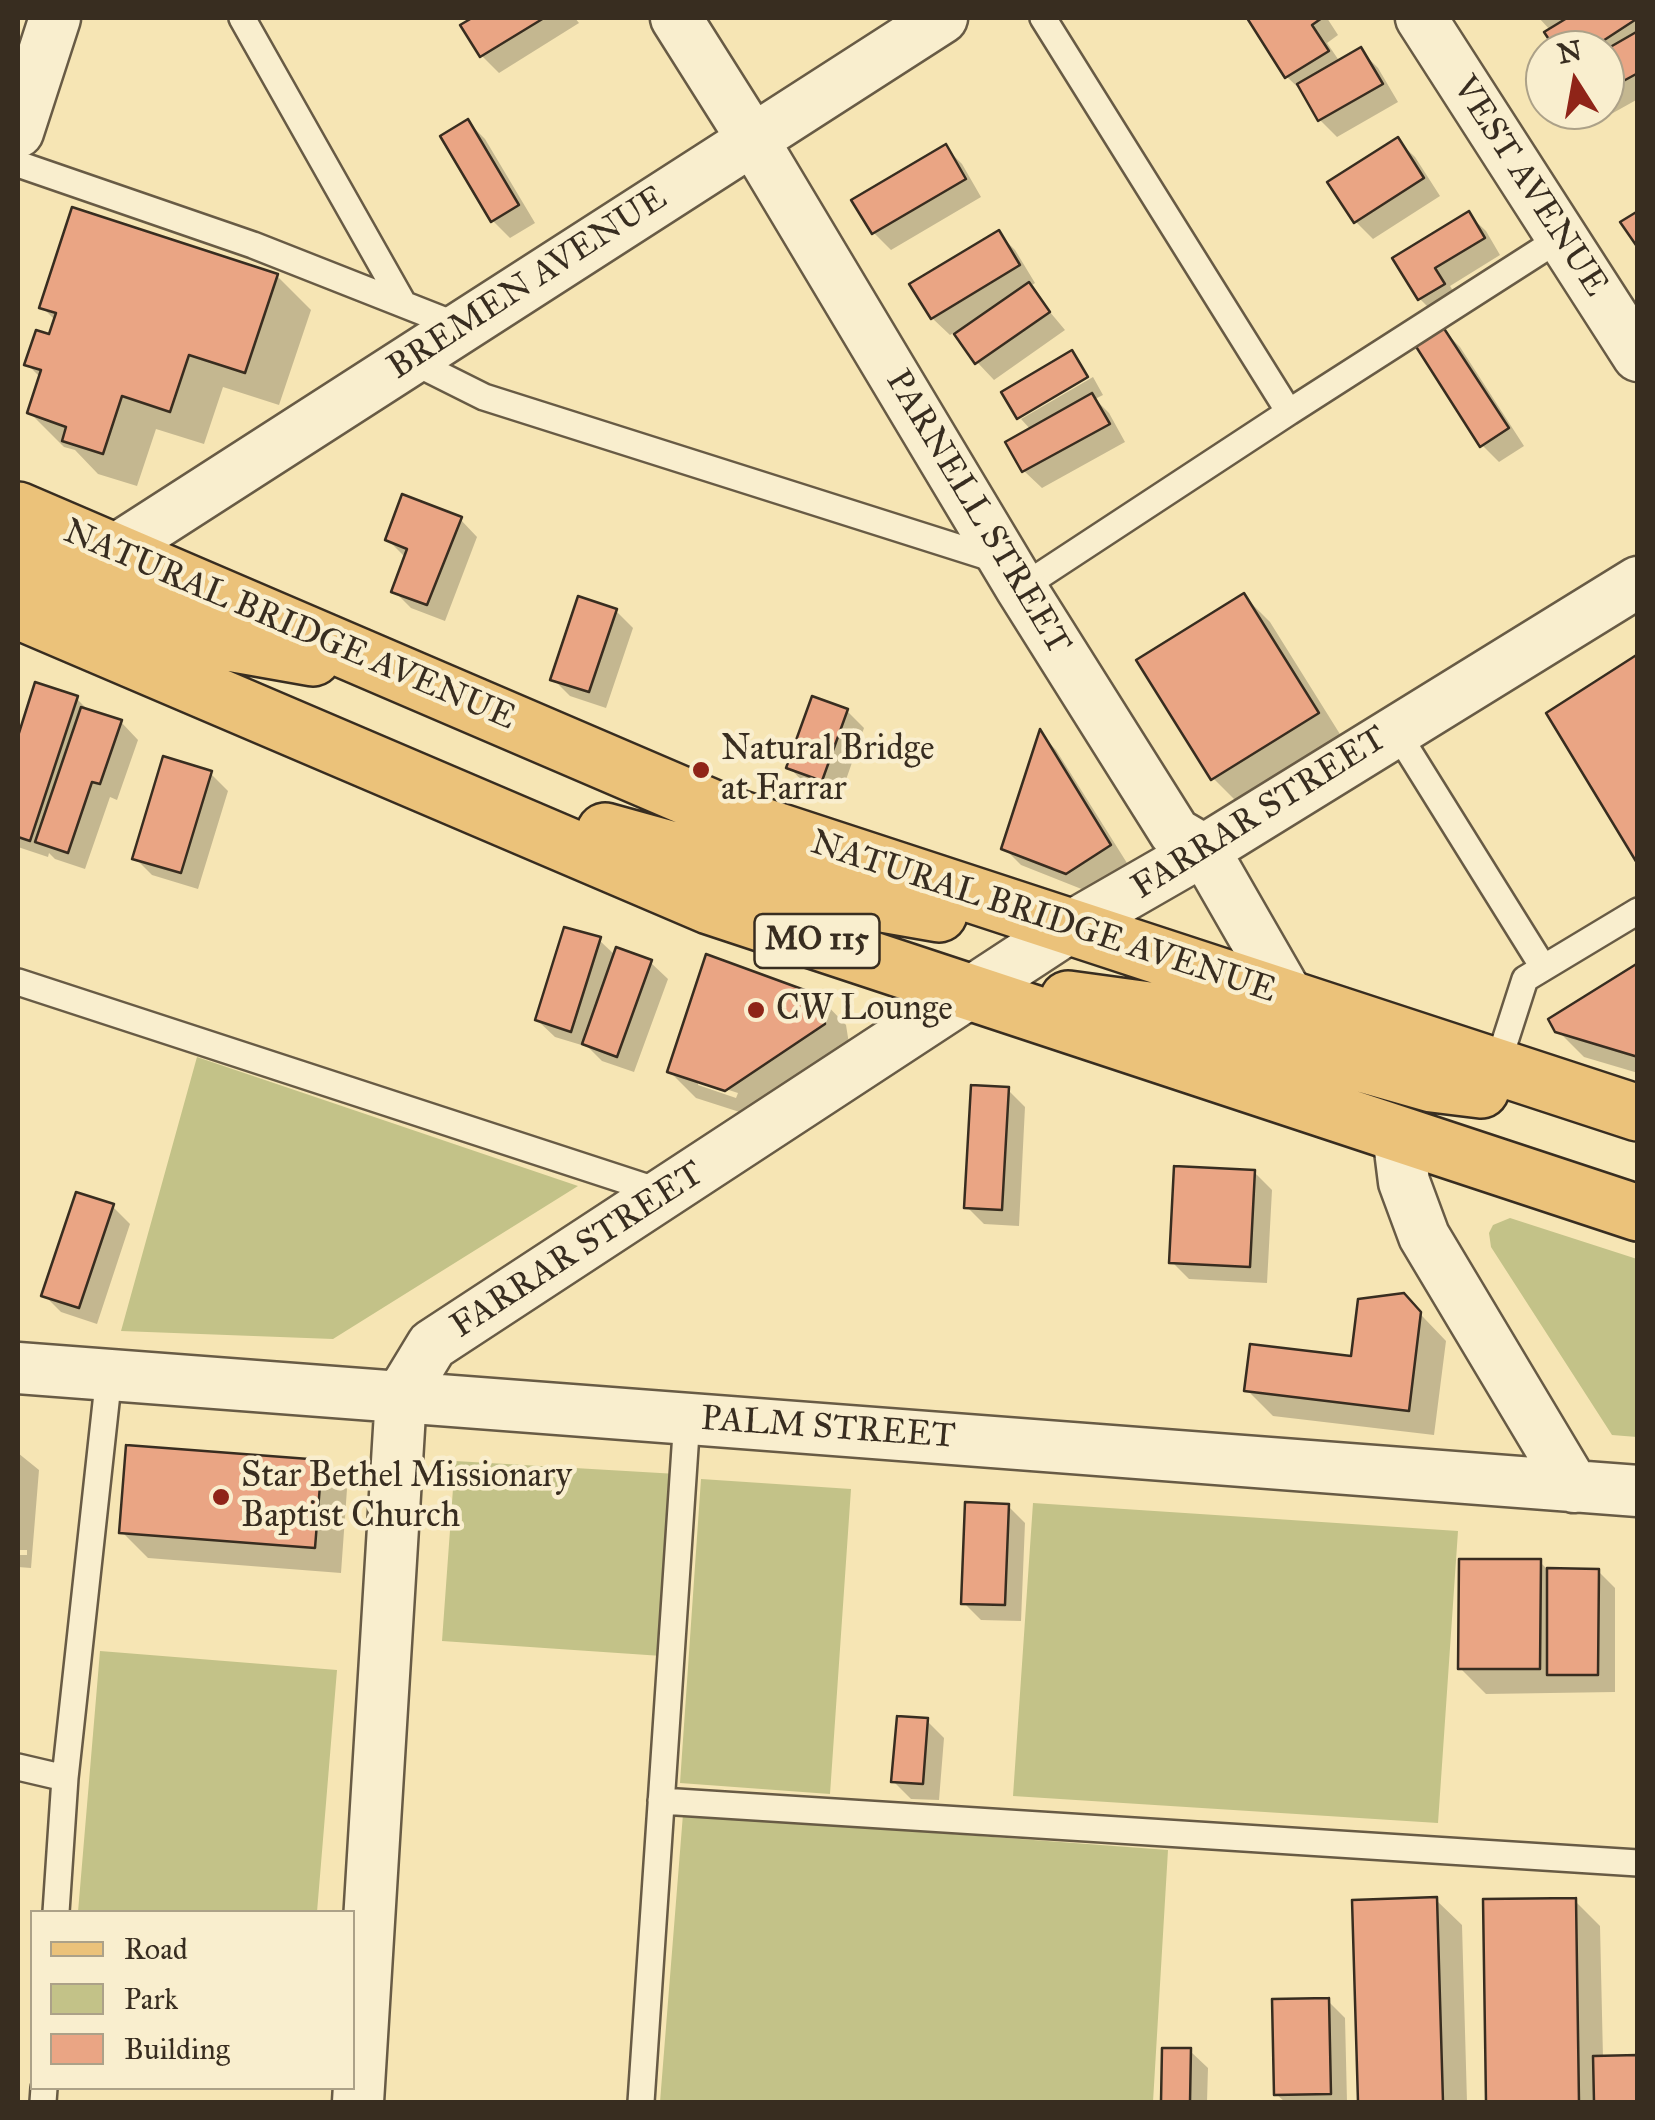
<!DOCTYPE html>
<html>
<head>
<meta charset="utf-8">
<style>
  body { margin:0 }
  #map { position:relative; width:1655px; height:2120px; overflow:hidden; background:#f6e5b4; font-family:"IM FELL Great Primer",serif }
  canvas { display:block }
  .frame { position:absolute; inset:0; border:20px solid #382d20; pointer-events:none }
  .legend { position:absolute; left:30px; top:1910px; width:325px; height:180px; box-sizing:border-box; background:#f9eece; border:2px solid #aca188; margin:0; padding:12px 18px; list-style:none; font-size:30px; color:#382d20 }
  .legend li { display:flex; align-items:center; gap:20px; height:50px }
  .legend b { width:50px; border:2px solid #aca188 }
  .north { position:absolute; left:1525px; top:30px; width:100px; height:100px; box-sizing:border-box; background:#f9eece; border:2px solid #aca188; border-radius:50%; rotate:349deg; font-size:28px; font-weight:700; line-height:40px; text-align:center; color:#382d20 }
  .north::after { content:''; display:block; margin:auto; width:35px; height:45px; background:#8f2418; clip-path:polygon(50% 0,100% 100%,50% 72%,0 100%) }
</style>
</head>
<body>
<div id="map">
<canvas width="1655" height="2120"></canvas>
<div class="frame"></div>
<ul class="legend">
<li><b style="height:12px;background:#ebc27a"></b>Road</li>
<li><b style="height:28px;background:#c3c288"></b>Park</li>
<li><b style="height:28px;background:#eaa584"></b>Building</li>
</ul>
<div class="north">N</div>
</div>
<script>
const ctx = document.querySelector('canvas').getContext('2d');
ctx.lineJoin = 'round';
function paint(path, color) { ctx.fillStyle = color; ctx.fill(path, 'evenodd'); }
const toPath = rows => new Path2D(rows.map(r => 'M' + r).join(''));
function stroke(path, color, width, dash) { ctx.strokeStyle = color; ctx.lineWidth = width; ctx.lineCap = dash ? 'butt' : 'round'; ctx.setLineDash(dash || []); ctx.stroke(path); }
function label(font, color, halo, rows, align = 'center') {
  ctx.font = font + ' "IM FELL Great Primer",serif'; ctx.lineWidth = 9; ctx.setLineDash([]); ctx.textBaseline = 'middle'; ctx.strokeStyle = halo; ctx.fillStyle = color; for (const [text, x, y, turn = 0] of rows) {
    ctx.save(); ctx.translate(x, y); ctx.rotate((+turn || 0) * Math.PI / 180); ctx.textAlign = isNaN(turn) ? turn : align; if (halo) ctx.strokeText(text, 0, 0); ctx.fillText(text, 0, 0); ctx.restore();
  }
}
paint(toPath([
  [197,1057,578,1186,333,1339,121,1331],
  [1510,1218,1637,1259,1637,1437,1612,1435,1491,1247,1489,1233,1493,1225],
  [455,1461,677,1474,662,1656,442,1641],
  [701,1479,851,1489,830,1794,680,1783],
  [1033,1503,1458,1531,1438,1823,1013,1796],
  [100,1651,337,1670,317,1912,78,1912],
  [683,1814,1168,1850,1153,2102,660,2102]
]), '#c3c288');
paint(toPath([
  [466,18,575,18,579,23,499,73,482,56],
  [1250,18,1327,18,1338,35,1327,43,1340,62,1361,51,1378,68,1398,102,1337,137,1320,120,1304,93,1287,77],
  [1539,18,1638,18,1638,99,1604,118,1596,110,1605,110,1605,50,1559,50,1551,31],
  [468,122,485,139,535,223,510,238,493,221],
  [1397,140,1415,157,1440,196,1373,239,1356,222],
  [945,147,962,164,981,197,891,250,874,233],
  [1468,214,1486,231,1500,255,1450,286,1460,302,1437,316,1420,299,1395,259],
  [998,233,1015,250,1035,283,1029,287,1065,330,994,380,977,362,955,332,950,335,932,318],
  [277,276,311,310,279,405,223,387,204,444,156,429,137,486,98,474,75,450,64,447,30,413,41,378,27,364,51,337,56,321,42,307],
  [1443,330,1460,347,1524,446,1499,462,1482,445],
  [1093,377,1103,395,1095,399,1109,413,1125,442,1042,488,1024,471,1009,443,1031,430,1021,419],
  [460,519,477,537,445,621,411,608,394,591,406,558,388,540],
  [1244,596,1270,622,1343,739,1239,804,1213,778],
  [616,611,633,628,606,708,570,696,553,679],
  [37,686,77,699,90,712,121,722,138,740,117,800,110,797,85,869,55,859,49,853,48,857,18,847,18,744],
  [847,711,864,728,840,797,806,785,789,767],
  [1041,734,1056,750,1127,863,1084,890,1021,865,1004,848],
  [211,774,228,791,198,889,152,875,135,858],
  [599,940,616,956,650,962,668,979,634,1072,602,1061,588,1047,555,1037,537,1020],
  [1638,966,1638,1073,1584,1057,1557,1030],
  [820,998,846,1025,850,1050,752,1116,696,1098,670,1072],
  [698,1080,738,1093,736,1098,698,1085],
  [1008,1090,1025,1107,1019,1226,984,1224,967,1207],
  [1254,1172,1272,1190,1267,1283,1189,1279,1172,1262],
  [113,1207,130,1224,97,1324,61,1312,44,1295],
  [1403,1296,1446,1341,1434,1435,1273,1416,1247,1390,1353,1359],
  [18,1453,39,1470,31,1568,18,1567,18,1555,27,1555,27,1550,18,1550],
  [321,1463,347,1489,341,1573,148,1558,122,1532],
  [1008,1506,1025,1523,1021,1621,981,1620,964,1603],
  [1540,1562,1549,1571,1598,1571,1615,1588,1615,1692,1486,1694,1460,1668],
  [927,1721,944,1738,939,1800,911,1799,894,1782],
  [1436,1900,1462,1925,1467,2102,1360,2102,1355,1902],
  [1574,1900,1600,1926,1603,2058,1638,2058,1638,2102,1489,2102,1486,1901],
  [1328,2001,1345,2018,1347,2102,1285,2102,1276,2094],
  [1164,2050,1190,2051,1208,2068,1207,2102,1164,2102]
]), '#0003');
const building = toPath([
  [472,18,544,18,480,57,460,25,472,18],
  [1247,18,1322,18,1312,25,1329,51,1285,78,1247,18],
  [1567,18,1638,18,1589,50,1556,50,1544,32,1567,18],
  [1638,31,1638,73,1605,91,1605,50,1638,31],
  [1361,47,1383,84,1318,121,1297,84,1361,47],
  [468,119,519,205,491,222,440,136,468,119],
  [1398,137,1424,178,1354,223,1327,182,1398,137],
  [946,144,966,179,872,234,851,200,946,144],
  [72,207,278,274,245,373,189,355,170,412,122,396,103,454,62,441,66,427,27,413,41,370,24,365,36,330,49,334,56,313,39,308,72,207],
  [1469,211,1485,238,1435,268,1445,284,1418,300,1392,258,1469,211],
  [1638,211,1638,248,1620,222,1638,211],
  [999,230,1020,265,931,319,909,284,999,230],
  [1029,282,1050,312,975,364,954,334,1029,282],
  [1443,327,1509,428,1480,447,1415,345,1443,327],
  [1072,350,1088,377,1017,419,1001,392,1072,350],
  [1092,393,1110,424,1022,472,1005,442,1092,393],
  [402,494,462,517,427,605,391,592,407,549,385,540,402,494],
  [1244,593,1319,713,1211,780,1136,660,1244,593],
  [578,596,617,609,589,692,550,680,578,596],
  [1638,654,1638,863,1637,863,1546,713,1638,654],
  [35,682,78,696,30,841,18,837,18,736,35,682],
  [812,696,848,709,822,781,786,768,812,696],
  [81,707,122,720,100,784,92,782,68,853,35,842,81,707],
  [1040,729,1111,845,1066,874,1001,849,1040,729],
  [163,756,212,771,181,873,132,859,163,756],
  [564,927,601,937,571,1032,535,1020,564,927],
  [616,947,652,960,617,1057,582,1044,616,947],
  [706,954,821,996,825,1024,725,1091,667,1072,706,954],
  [1638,963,1638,1057,1555,1032,1548,1019,1638,963],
  [971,1085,1009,1087,1002,1210,964,1208,971,1085],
  [1174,1166,1255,1170,1250,1267,1169,1263,1174,1166],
  [76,1192,114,1204,79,1308,41,1296,76,1192],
  [1404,1293,1421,1312,1409,1411,1244,1391,1250,1344,1351,1356,1358,1299,1404,1293],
  [126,1445,322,1460,315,1548,119,1533,126,1445],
  [965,1502,1009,1504,1005,1605,961,1604,965,1502],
  [1459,1559,1541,1559,1540,1669,1458,1669,1459,1559],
  [1547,1568,1599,1569,1598,1675,1547,1675,1547,1568],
  [897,1716,928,1718,923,1784,891,1782,897,1716],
  [1437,1897,1443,2102,1358,2102,1352,1900,1437,1897],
  [1576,1898,1579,2102,1486,2102,1483,1899,1576,1898],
  [1329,1998,1331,2094,1274,2095,1272,1999,1329,1998],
  [1162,2048,1191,2048,1190,2102,1161,2102,1162,2048],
  [1638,2055,1638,2102,1594,2102,1593,2056,1638,2055]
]);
paint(building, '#eaa584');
stroke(building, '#382d20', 2.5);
const service = toPath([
  [242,18,403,303],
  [1043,18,1289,412,1562,237],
  [18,164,253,245,461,327],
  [410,360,484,397,1001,561],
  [1021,588,1289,412],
  [1396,731,1543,967],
  [18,982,664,1193],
  [1497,1066,1525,979,1638,911],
  [18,1767,65,1778],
  [661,1801,1638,1863],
  [56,1912,65,1778,109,1375],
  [43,2102,44,2088],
  [641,2102,687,1418]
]);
const minor = toPath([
  [676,18,753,140,1021,588,1175,833,1204,850,1289,998],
  [1421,18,1638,356],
  [18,132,55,18],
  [115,550,942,18],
  [1398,1134,1404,1182,1424,1236,1574,1487],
  [18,1368,1638,1491],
  [358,2102,401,1396,432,1345,1070,927,1204,850,1638,582]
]);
const primary = toPath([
  [18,510,729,815,1638,1113],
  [18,560,228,643,313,658],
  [18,611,709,906,1638,1213],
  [605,831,847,898,939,914],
  [1068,999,1193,1016,1432,1084,1481,1090]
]);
stroke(service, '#685b45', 30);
stroke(minor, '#685b45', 55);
stroke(primary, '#382d20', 60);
stroke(service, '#f9eece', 25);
stroke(minor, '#f9eece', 50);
stroke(primary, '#ebc27a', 55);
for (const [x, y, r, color] of [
  [701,770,10,"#8f2418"],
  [756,1010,10,"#8f2418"],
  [221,1497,10,"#8f2418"]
]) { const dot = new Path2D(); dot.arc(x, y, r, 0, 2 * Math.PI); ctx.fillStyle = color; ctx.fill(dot); stroke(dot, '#f9eece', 4); }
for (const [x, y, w] of [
  [817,941,125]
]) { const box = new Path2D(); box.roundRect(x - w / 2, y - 27, w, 54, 8); ctx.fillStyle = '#f9eece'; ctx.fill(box); stroke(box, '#382d20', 2.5); }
label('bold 32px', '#382d20', null, [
  ["MO 115",817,941]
]);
label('35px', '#382d20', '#f9eece', [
  ["VEST AVENUE",1529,187,57],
  ["BREMEN AVENUE",528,284,-33],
  ["PARNELL STREET",977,513,59],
  ["NATURAL BRIDGE AVENUE",289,626,23],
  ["FARRAR STREET",1260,814,-32],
  ["NATURAL BRIDGE AVENUE",1043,918,18],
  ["FARRAR STREET",578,1251,-33],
  ["PALM STREET",828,1429,4]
]);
label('35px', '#382d20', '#f9eece', [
  ["Natural Bridge",721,750],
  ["at Farrar",721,790],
  ["CW Lounge",776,1010],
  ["Star Bethel Missionary",241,1477],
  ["Baptist Church",241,1517]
], 'left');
</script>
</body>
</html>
